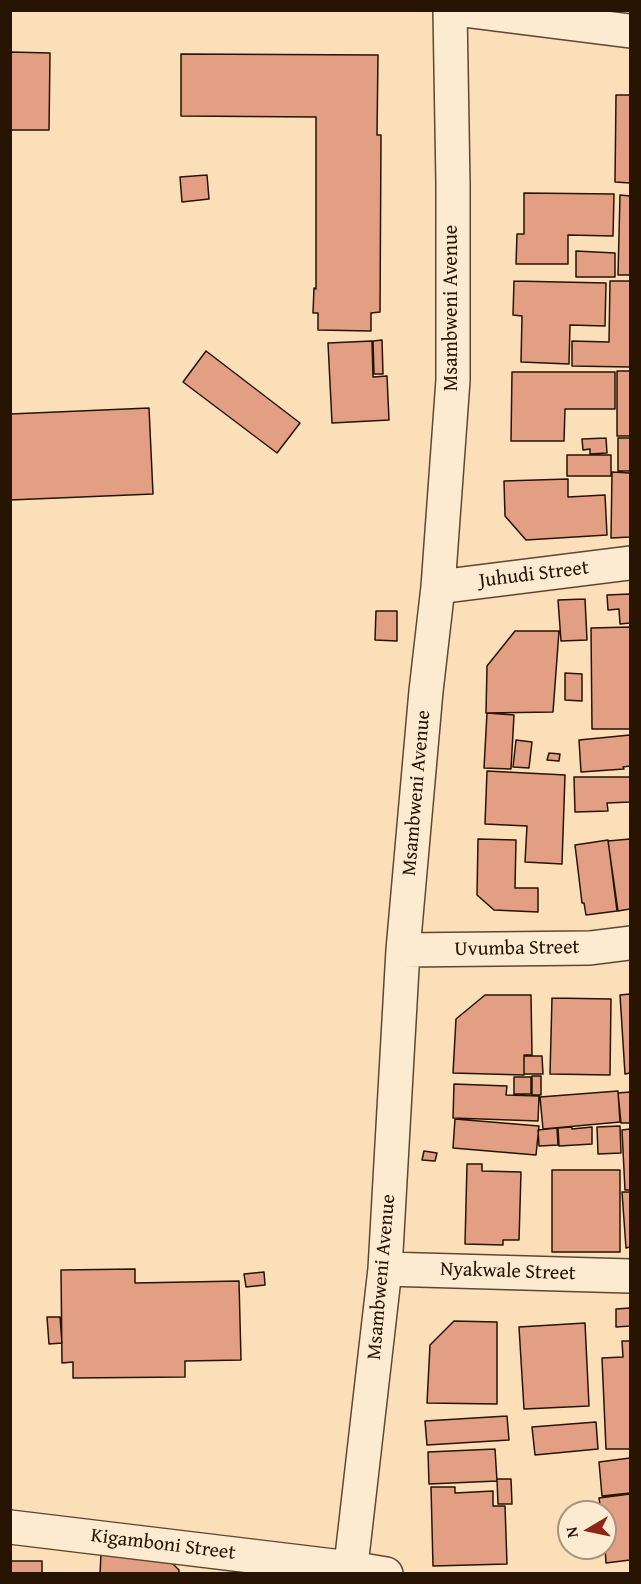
<!DOCTYPE html>
<html>
<head>
<meta charset="utf-8">
<style>
  body { margin:0 }
  #map { position:relative; width:641px; height:1584px; overflow:hidden; background:#fadfb8; font-family:"Gentium Book Plus",serif }
  canvas { display:block }
  .frame { position:absolute; inset:0; border:12px solid #271403; pointer-events:none }
  .north { position:absolute; left:557px; top:1500px; width:60px; height:60px; box-sizing:border-box; background:#fcead1; border:2px solid #a7947f; border-radius:50%; rotate:261deg; font-size:16px; font-weight:700; line-height:24px; text-align:center; color:#271403 }
  .north::after { content:''; display:block; margin:auto; width:21px; height:27px; background:#8f2418; clip-path:polygon(50% 0,100% 100%,50% 72%,0 100%) }
</style>
</head>
<body>
<div id="map">
<canvas width="641" height="1584"></canvas>
<div class="frame"></div>
<div class="north">N</div>
</div>
<script>
const ctx = document.querySelector('canvas').getContext('2d');
ctx.lineJoin = 'round';
function paint(path, color) { ctx.fillStyle = color; ctx.fill(path, 'evenodd'); }
const toPath = rows => new Path2D(rows.map(r => 'M' + r).join(''));
function stroke(path, color, width, dash) { ctx.strokeStyle = color; ctx.lineWidth = width; ctx.lineCap = dash ? 'butt' : 'round'; ctx.setLineDash(dash || []); ctx.stroke(path); }
function label(font, color, halo, rows, align = 'center') {
  ctx.font = font + ' "Gentium Book Plus",serif'; ctx.lineWidth = 4.5; ctx.setLineDash([]); ctx.textBaseline = 'middle'; ctx.strokeStyle = halo; ctx.fillStyle = color; for (const [text, x, y, turn = 0] of rows) {
    ctx.save(); ctx.translate(x, y); ctx.rotate((+turn || 0) * Math.PI / 180); ctx.textAlign = isNaN(turn) ? turn : align; if (halo) ctx.strokeText(text, 0, 0); ctx.fillText(text, 0, 0); ctx.restore();
  }
}
const building = toPath([
  [10,52,50,53,49,130,10,130,10,52],
  [181,54,378,55,377,135,381,135,380,312,371,313,371,331,318,330,318,313,313,313,314,288,316,289,316,117,181,116,181,54],
  [616,95,630,95,630,183,615,182,616,95],
  [207,175,209,199,182,202,180,177,207,175],
  [524,193,614,194,613,236,568,235,568,264,516,264,517,234,524,234,524,193],
  [620,195,630,196,630,275,618,275,620,195],
  [576,251,615,253,615,277,576,277,576,251],
  [514,281,606,283,605,326,570,325,569,364,521,362,522,316,513,315,514,281],
  [610,281,630,281,630,367,572,366,572,341,609,342,610,281],
  [382,340,383,374,374,374,373,341,382,340],
  [372,341,373,377,387,376,389,420,332,423,328,343,372,341],
  [206,351,300,423,277,453,183,382,206,351],
  [617,371,630,371,630,436,617,436,617,371],
  [512,372,615,372,615,409,565,409,564,441,511,441,512,372],
  [149,408,153,494,10,500,10,414,149,408],
  [606,438,607,453,590,454,590,449,583,450,582,439,606,438],
  [618,438,630,438,630,471,618,471,618,438],
  [567,455,611,455,611,476,567,476,567,455],
  [612,472,630,473,630,537,611,538,612,472],
  [568,479,568,497,605,495,607,535,526,540,505,516,504,481,568,479],
  [630,594,630,623,620,624,619,609,608,610,607,595,630,594],
  [585,599,587,640,561,641,558,600,585,599],
  [376,611,397,611,397,641,375,640,376,611],
  [630,627,630,729,592,729,591,628,630,627],
  [515,631,559,631,553,712,486,713,487,666,515,631],
  [565,673,582,674,582,701,565,700,565,673],
  [487,713,514,715,511,769,484,768,487,713],
  [630,735,630,766,623,767,624,769,581,772,579,740,630,735],
  [516,740,532,742,529,768,513,767,516,740],
  [549,753,560,754,559,761,547,760,549,753],
  [487,771,565,775,562,864,525,862,527,826,485,824,487,771],
  [574,777,630,777,630,802,607,803,608,811,575,812,574,777],
  [478,839,516,840,515,888,538,888,538,912,494,910,477,895,478,839],
  [630,839,630,909,618,911,608,841,630,839],
  [608,840,617,911,586,915,584,903,582,903,575,845,608,840],
  [630,994,630,1073,625,1074,620,995,630,994],
  [485,995,531,995,532,1055,524,1055,524,1075,453,1073,456,1019,485,995],
  [552,998,611,999,610,1075,550,1074,552,998],
  [524,1056,542,1056,543,1074,524,1074,524,1056],
  [532,1076,541,1076,541,1095,532,1095,532,1076],
  [514,1077,531,1077,531,1094,514,1094,514,1077],
  [454,1084,507,1086,506,1095,539,1096,538,1121,453,1118,454,1084],
  [618,1091,620,1122,543,1129,540,1097,618,1091],
  [630,1092,630,1123,621,1123,618,1093,630,1092],
  [455,1119,539,1126,536,1155,453,1148,455,1119],
  [620,1126,621,1153,598,1154,597,1127,620,1126],
  [572,1127,572,1129,592,1127,592,1144,559,1146,558,1128,572,1127],
  [557,1128,558,1145,539,1146,538,1130,557,1128],
  [630,1129,630,1190,625,1190,622,1130,630,1129],
  [424,1151,437,1153,435,1161,422,1160,424,1151],
  [467,1164,482,1164,482,1171,521,1172,519,1240,503,1240,503,1245,465,1244,467,1164],
  [552,1170,620,1170,620,1252,552,1252,552,1170],
  [622,1192,630,1192,630,1247,626,1248,622,1192],
  [135,1269,135,1283,239,1281,241,1360,185,1361,185,1377,73,1378,73,1362,62,1363,61,1270,135,1269],
  [264,1272,265,1285,246,1287,244,1274,264,1272],
  [630,1308,630,1326,616,1327,616,1309,630,1308],
  [47,1317,60,1317,62,1343,49,1344,47,1317],
  [454,1321,497,1322,497,1404,427,1403,430,1345,454,1321],
  [585,1323,589,1406,524,1409,519,1327,585,1323],
  [622,1341,630,1341,630,1449,606,1449,602,1358,623,1357,622,1341],
  [507,1416,509,1440,427,1445,425,1421,507,1416],
  [596,1422,598,1449,535,1455,532,1427,596,1422],
  [495,1449,497,1481,429,1484,428,1452,495,1449],
  [630,1458,630,1493,602,1496,599,1462,630,1458],
  [497,1479,511,1479,512,1504,498,1504,497,1479],
  [431,1487,455,1487,455,1493,493,1491,493,1506,505,1506,507,1564,433,1566,431,1487],
  [630,1494,630,1560,606,1563,605,1548,605,1512,601,1512,599,1498,630,1494],
  [101,1554,163,1554,179,1570,179,1574,100,1574,101,1554],
  [10,1561,42,1561,42,1574,10,1574,10,1561]
]);
paint(building, '#e29f83');
stroke(building, '#271403', 1.5);
const minor = toPath([
  [463,10,630,31],
  [438,587,630,563],
  [403,950,590,948,630,943],
  [385,1269,630,1276],
  [10,1527,350,1568,386,1574],
  [350,1574,385,1269,403,950,426,691,438,587,453,380,453,185,450,10]
]);
stroke(minor, '#5c4730', 36);
stroke(minor, '#fcead1', 33);
label('20px', '#271403', '#fcead1', [
  ["Msambweni Avenue",452,308,-90],
  ["Juhudi Street",534,575,-7],
  ["Msambweni Avenue",417,793,-85],
  ["Uvumba Street",517,949,-1],
  ["Nyakwale Street",508,1272,2],
  ["Msambweni Avenue",382,1277,-85],
  ["Kigamboni Street",163,1545,7]
]);
</script>
</body>
</html>
